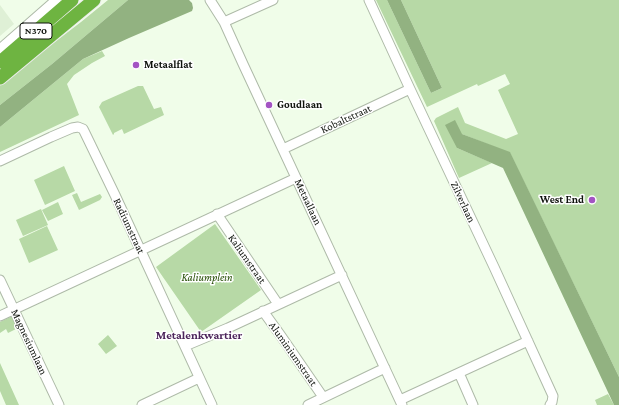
<!DOCTYPE html>
<html>
<head>
<meta charset="utf-8">
<style>
  body { margin:0 }
  canvas { display:block; background:#f0fde9 }
</style>
</head>
<body>
<canvas width="619" height="405"></canvas>
<script>
const ctx = document.querySelector('canvas').getContext('2d');
ctx.lineJoin = 'round';
function paint(path, color) { ctx.fillStyle = color; ctx.fill(path, 'evenodd'); }
const toPath = rows => new Path2D(rows.map(r => 'M' + r).join(''));
function stroke(path, color, width, dash) { ctx.strokeStyle = color; ctx.lineWidth = width; ctx.lineCap = dash ? 'butt' : 'round'; ctx.setLineDash(dash || []); ctx.stroke(path); }
function label(font, color, halo, rows, align = 'center') {
  ctx.font = font + ' "Crimson Pro",serif'; ctx.lineWidth = 3; ctx.setLineDash([]); ctx.textBaseline = 'middle'; ctx.strokeStyle = halo; ctx.fillStyle = color; for (const [text, x, y, turn = 0] of rows) {
    ctx.save(); ctx.translate(x, y); ctx.rotate((+turn || 0) * Math.PI / 180); ctx.textAlign = isNaN(turn) ? turn : align; if (halo) ctx.strokeText(text, 0, 0); ctx.fillText(text, 0, 0); ctx.restore();
  }
}
paint(toPath([
  [0,5,14,24,0,36]
]), '#dff0d6');
paint(toPath([
  [108,0,128,0,52,64,0,105,0,84,81,22],
  [376,0,387,0,431,93,442,88,401,0,619,0,619,377,510,153,462,134,457,148,492,163,459,178,434,121,436,118,458,107,465,123,506,139,518,134,498,90,510,84,505,74,478,86,477,84,427,107],
  [102,51,105,56,92,63,74,75,67,84,79,115,0,152,0,127,83,59],
  [138,86,143,86,154,109,161,107,164,115,124,134,122,129,114,133,114,134,113,135,99,107,102,102],
  [64,166,75,191,45,205,34,180],
  [77,193,81,202,100,194,102,197,100,200,79,210,72,195],
  [58,202,63,214,48,221,42,210],
  [41,209,48,225,23,236,16,220],
  [215,224,261,290,201,332,156,267],
  [47,226,58,250,29,263,19,239],
  [12,316,18,328,8,333,6,329,0,333,0,322],
  [108,335,117,346,106,354,98,344],
  [0,363,19,405,6,405,0,391],
  [608,394,614,405,597,405,595,400]
]), '#b7d9a6');
paint(toPath([
  [128,0,189,0,192,3,193,8,192,11,129,38,83,59,0,127,0,105,52,64],
  [387,0,401,0,442,88,431,93],
  [455,120,462,134,510,152,619,377,619,405,614,405,503,168,457,148,445,125]
]), '#92b281');
const minor = toPath([
  [210,0,224,22,243,64,402,405],
  [369,0,410,89,494,267,553,396,552,402,550,405],
  [224,22,273,0],
  [0,49,56,0],
  [283,149,410,89],
  [0,161,51,137,72,128,78,127,83,129,85,133,115,195,212,405],
  [217,214,278,304],
  [0,280,59,405],
  [263,311,281,336,323,397],
  [0,316,296,178],
  [185,346,228,328,342,275],
  [459,373,473,405],
  [400,400,528,341],
  [142,405,199,378],
  [308,405,385,368]
]);
const highway = toPath([
  [0,62,72,0],
  [0,78,94,0]
]);
stroke(minor, '#aebaa8', 11);
stroke(highway, '#ececec', 15);
stroke(minor, '#fff', 9);
stroke(highway, '#6eb441', 13);
for (const [x, y, r, color] of [
  [136,65,4,"#a353c3"],
  [269,105,4,"#a353c3"],
  [592,200,4,"#a353c3"]
]) { const dot = new Path2D(); dot.arc(x, y, r, 0, 2 * Math.PI); ctx.fillStyle = color; ctx.fill(dot); stroke(dot, '#fff', 1.5); }
for (const [x, y, w] of [
  [36,31,32]
]) { const box = new Path2D(); box.roundRect(x - w / 2, y - 8, w, 16, 3); ctx.fillStyle = '#fff'; ctx.fill(box); stroke(box, '#0f130d', 1); }
label('bold 10px', '#0f130d', null, [
  ["N370",36,31]
]);
label('bold 11px', '#0f130d', '#fff', [
  ["Metaalflat",144,65],
  ["Goudlaan",277,105],
  ["West End",584,200,"right"]
], 'left');
label('11px', '#0f130d', '#fff', [
  ["Kobaltstraat",346,119,-25],
  ["Metaallaan",308,202,65],
  ["Zilverlaan",463,202,65],
  ["Radiumstraat",129,226,65],
  ["Kaliumstraat",247,259,55],
  ["Magnesiumlaan",29,342,65],
  ["Aluminiumstraat",293,354,55]
]);
label('italic 11px', '#224a00', '#fff', [
  ["Kaliumplein",207,278]
]);
label('bold 12px', '#4c255b', '#fff', [
  ["Metalenkwartier",199,335]
]);
</script>
</body>
</html>
